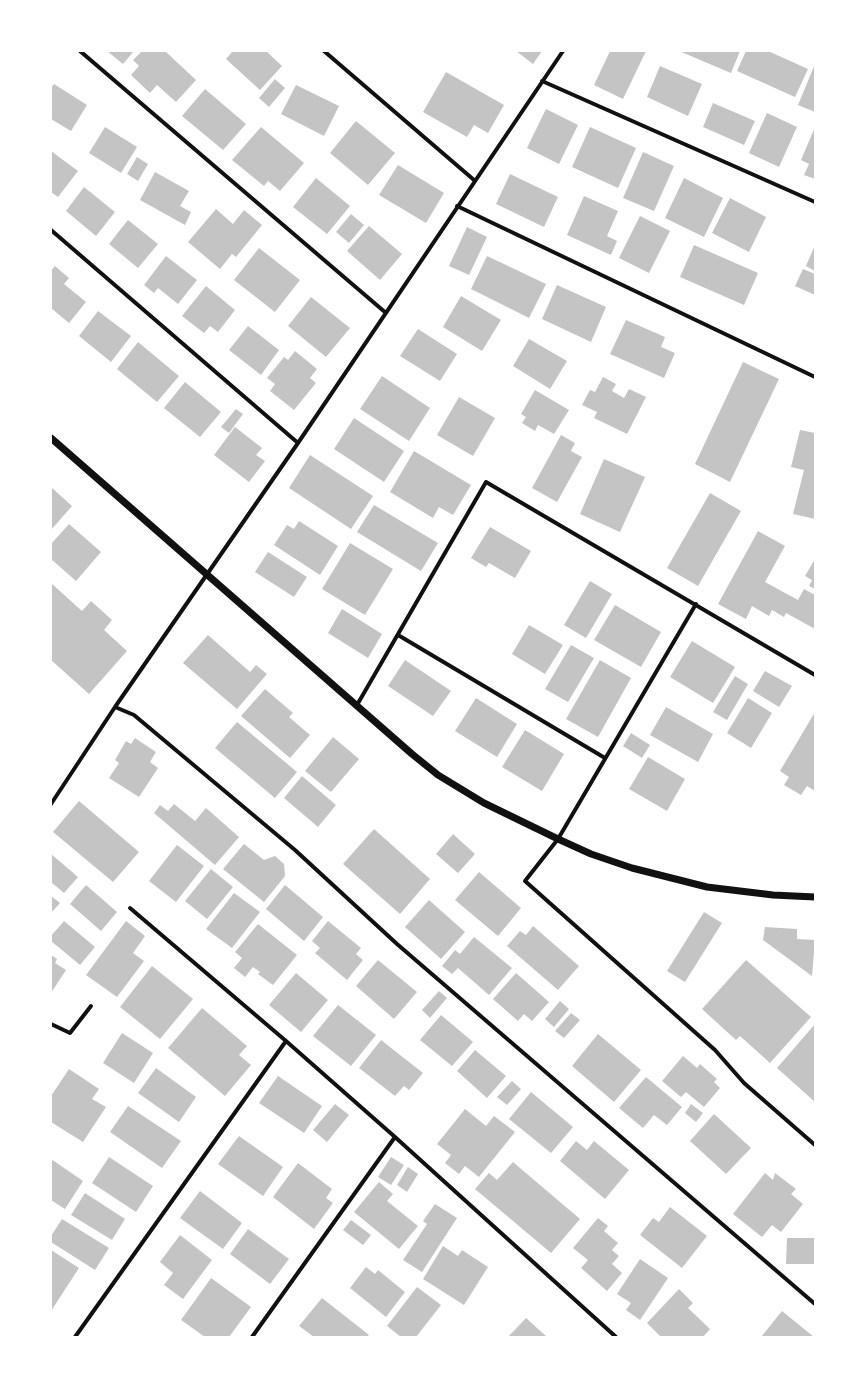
<!DOCTYPE html>
<html>
<head>
<meta charset="utf-8">
<style>
  body { margin:0 }
  #map { position:relative; width:866px; height:1388px; overflow:hidden; background:#fff; font-family:"Titillium Web",sans-serif }
  canvas { display:block }
  .frame { position:absolute; inset:0; border:52px solid #fff; pointer-events:none }
</style>
</head>
<body>
<div id="map">
<canvas width="866" height="1388"></canvas>
<div class="frame"></div>
</div>
<script>
const ctx = document.querySelector('canvas').getContext('2d');
ctx.lineJoin = 'round';
function paint(path, color) { ctx.fillStyle = color; ctx.fill(path, 'evenodd'); }
const toPath = rows => new Path2D(rows.map(r => 'M' + r).join(''));
function stroke(path, color, width, dash) { ctx.strokeStyle = color; ctx.lineWidth = width; ctx.lineCap = dash ? 'butt' : 'round'; ctx.setLineDash(dash || []); ctx.stroke(path); }
paint(toPath([
  [107,51,134,51,123,64],
  [142,51,165,51,196,80,176,102,157,85,150,93,131,75,139,66,133,60],
  [233,51,266,51,282,66,260,90,226,59],
  [516,51,542,51,533,64],
  [610,51,646,51,623,99,594,85],
  [679,51,740,51,731,73],
  [746,51,768,51,808,69,795,97,737,71],
  [815,64,815,112,798,105],
  [660,66,702,84,688,116,647,97],
  [446,72,504,105,488,133,474,125,467,137,423,112],
  [275,79,285,88,269,107,259,98],
  [54,84,87,105,71,131,51,119,51,88],
  [296,85,339,106,324,136,281,114],
  [205,89,246,124,223,150,182,116],
  [713,103,755,121,744,145,703,127],
  [546,109,578,125,559,164,527,148],
  [767,113,797,127,779,167,749,153],
  [356,121,395,153,368,185,330,153],
  [105,127,137,147,121,173,89,153],
  [261,127,304,163,280,191,268,181,264,186,232,160],
  [590,127,636,148,618,188,572,167],
  [815,127,815,179,804,175,809,164,801,160],
  [51,151,78,171,58,197,51,192],
  [643,152,674,166,654,211,623,198],
  [137,157,148,164,138,181,127,174],
  [398,165,444,193,426,223,379,195],
  [155,172,189,191,180,206,191,212,185,225,140,200],
  [510,174,558,197,544,227,496,204],
  [316,178,350,206,327,234,293,207],
  [684,178,723,198,704,237,665,218],
  [84,187,115,212,96,236,66,211],
  [584,196,618,211,607,236,617,241,611,255,567,235],
  [730,198,766,217,749,252,712,233],
  [216,209,233,224,244,210,262,225,236,257,232,254,220,269,188,242],
  [351,214,364,225,349,243,336,232],
  [640,216,670,231,649,273,619,258],
  [128,220,158,244,138,268,109,244],
  [369,226,402,254,380,280,347,251],
  [467,227,487,237,469,275,449,266],
  [694,245,758,273,744,305,680,277],
  [815,245,815,271,806,266],
  [259,248,300,280,275,312,234,280],
  [166,256,197,280,178,304,158,288,154,293,144,285],
  [487,256,546,284,529,318,471,289],
  [55,266,69,278,64,284,86,302,69,323,51,308,51,271],
  [803,269,815,274,815,295,795,286],
  [557,285,606,307,591,342,542,319],
  [206,286,235,310,218,332,210,326,204,333,182,316],
  [461,296,501,320,482,351,443,327],
  [311,297,350,328,326,357,288,326],
  [98,311,131,336,111,362,79,336],
  [626,320,665,337,661,347,675,353,664,378,610,354],
  [248,326,279,350,261,375,229,350],
  [418,329,457,354,440,381,400,356],
  [529,339,567,361,550,389,513,366],
  [138,342,179,376,157,402,117,369],
  [295,351,317,369,310,378,316,383,294,410,270,391,275,384,267,378,284,357,288,360],
  [743,362,779,379,730,482,695,464],
  [382,376,430,408,409,441,360,409],
  [603,377,616,384,612,391,624,398,629,389,646,397,627,434,594,418,597,412,582,405,590,390,595,392],
  [185,382,221,412,200,437,164,408],
  [535,390,569,410,554,434,538,425,535,431,522,423,526,417,521,414],
  [459,397,495,418,473,456,437,435],
  [236,409,243,414,229,433,221,427],
  [354,418,404,451,384,482,334,449],
  [235,427,262,448,256,455,265,461,249,482,214,455],
  [800,430,815,433,815,519,793,514,804,470,791,467],
  [561,435,575,443,571,451,582,457,557,502,532,488],
  [414,451,471,485,453,515,439,507,433,518,390,492],
  [310,455,373,496,351,529,289,488],
  [604,459,645,477,620,532,580,514],
  [51,487,72,506,51,530],
  [710,493,741,511,698,586,667,568],
  [374,505,438,543,421,571,357,532],
  [299,521,338,546,320,575,274,545,287,525,294,529],
  [69,524,101,552,76,581,51,559,51,544],
  [490,527,531,551,515,578,489,563,486,567,471,558],
  [758,531,785,546,765,582,798,600,804,589,815,595,815,629,786,613,784,617,772,610,769,616,752,606,746,619,718,604],
  [350,543,393,569,365,615,322,589],
  [268,552,307,577,294,597,255,572],
  [815,559,815,589,809,586,812,580,805,576],
  [590,581,612,594,586,638,564,625],
  [51,583,82,611,91,601,112,620,104,630,127,651,89,694,51,660],
  [615,605,661,632,641,667,594,640],
  [342,609,382,634,368,658,328,633],
  [529,625,563,645,545,674,512,654],
  [208,635,250,672,256,665,267,674,237,709,183,663],
  [692,641,735,667,713,703,670,677],
  [571,645,594,658,568,702,545,689],
  [405,660,451,691,433,716,388,686],
  [600,660,631,678,598,737,566,719],
  [765,671,792,686,779,707,753,691],
  [735,676,748,684,727,720,713,712],
  [265,689,293,713,289,717,310,735,290,758,241,716],
  [476,698,517,724,497,757,455,731],
  [748,698,772,713,751,748,727,733],
  [666,707,713,734,698,762,650,735],
  [815,712,815,791,807,786,801,795,784,785,789,777,780,771],
  [237,722,297,772,275,798,215,748],
  [525,730,564,754,542,791,502,767],
  [631,733,650,745,642,758,623,746],
  [333,737,359,759,331,792,305,771],
  [135,738,156,752,150,762,158,768,139,797,109,778,119,763,115,760,126,741,131,744],
  [648,757,685,779,667,811,629,789],
  [302,776,336,805,318,827,284,798],
  [79,801,139,852,113,882,53,832],
  [174,804,195,821,206,808,239,837,215,865,154,813,160,805,168,811],
  [374,829,430,879,400,914,343,864],
  [453,834,475,854,458,873,436,854],
  [244,844,264,860,275,856,284,864,285,876,264,902,223,869],
  [177,845,204,866,176,902,149,881],
  [51,854,78,877,64,893,51,882],
  [211,869,233,887,207,919,185,901],
  [479,872,521,908,498,936,455,900],
  [86,885,117,912,101,931,70,904],
  [285,885,323,917,304,941,266,909],
  [234,893,260,912,232,948,206,929],
  [51,896,60,903,51,913],
  [429,900,465,932,441,959,405,927],
  [704,912,722,923,685,982,667,971],
  [64,921,95,947,80,965,51,941,51,936],
  [126,921,145,936,133,953,144,961,117,997,86,975],
  [328,921,361,948,356,954,363,960,347,980,315,953,320,948,312,941],
  [258,924,297,955,273,985,258,974,260,972,253,967,245,977,234,968,242,958,235,952],
  [533,926,579,966,558,990,507,946,520,931,526,935],
  [765,927,797,929,797,939,815,940,812,976,763,940],
  [474,937,512,968,489,995,458,968,452,974,442,966,455,950,460,954],
  [51,955,57,959,55,963,66,970,51,993],
  [378,960,417,992,394,1019,356,986],
  [746,960,811,1017,770,1063,740,1036,736,1040,702,1009],
  [152,966,193,999,160,1039,120,1007],
  [296,973,328,1000,301,1032,269,1005],
  [516,973,549,1002,532,1021,524,1014,518,1021,493,999],
  [439,991,447,998,430,1018,422,1010],
  [560,1001,569,1009,554,1027,545,1019],
  [338,1005,376,1035,351,1066,313,1036],
  [202,1008,247,1046,239,1055,251,1065,225,1096,168,1048],
  [571,1013,580,1020,564,1038,555,1031],
  [441,1015,473,1042,452,1066,420,1040],
  [815,1024,815,1102,777,1068],
  [122,1033,153,1053,134,1083,103,1063],
  [598,1034,641,1070,614,1102,572,1066],
  [381,1040,423,1073,409,1090,404,1086,395,1096,359,1068],
  [475,1050,506,1076,487,1098,457,1071],
  [683,1056,697,1068,700,1064,717,1079,714,1082,720,1088,704,1107,686,1092,681,1097,662,1081],
  [156,1068,196,1097,179,1122,138,1093],
  [69,1069,99,1089,92,1099,106,1107,83,1142,51,1122,51,1096],
  [278,1076,322,1106,304,1133,259,1103],
  [646,1077,682,1107,667,1125,654,1115,643,1128,619,1108],
  [512,1081,521,1089,507,1105,497,1097],
  [531,1092,573,1127,551,1153,509,1119],
  [335,1104,349,1115,327,1142,313,1130],
  [691,1104,703,1113,696,1122,685,1113],
  [128,1106,181,1141,162,1168,110,1132],
  [465,1109,486,1126,494,1116,515,1132,479,1177,465,1166,459,1174,445,1163,451,1155,437,1144],
  [714,1114,751,1148,726,1174,690,1141],
  [239,1136,283,1167,263,1196,218,1164],
  [576,1141,587,1150,594,1141,629,1170,605,1199,560,1161],
  [109,1157,153,1186,136,1212,92,1183],
  [391,1157,404,1165,391,1185,378,1177],
  [51,1159,83,1181,65,1209,51,1200],
  [513,1162,580,1219,551,1253,475,1189,489,1173,497,1180],
  [298,1163,332,1189,326,1198,333,1203,314,1229,273,1197],
  [408,1167,418,1174,407,1192,397,1185],
  [765,1173,773,1180,775,1173,796,1189,791,1194,803,1204,781,1232,772,1225,762,1237,733,1214],
  [379,1182,393,1194,387,1201,418,1226,399,1249,354,1212],
  [200,1191,242,1223,223,1249,180,1218],
  [85,1193,125,1219,112,1240,71,1215],
  [435,1204,457,1218,422,1272,403,1260,427,1224,423,1221],
  [670,1207,707,1236,682,1268,640,1235,653,1218,659,1222],
  [598,1218,608,1226,604,1231,618,1243,612,1250,619,1256,612,1264,622,1273,607,1291,581,1268,588,1260,573,1248],
  [62,1219,109,1248,95,1270,51,1242,51,1236],
  [351,1220,371,1235,363,1245,343,1230],
  [248,1229,289,1259,270,1284,230,1254],
  [180,1235,212,1260,183,1299,164,1285,173,1273,160,1262],
  [787,1238,815,1238,814,1264,786,1264],
  [443,1246,458,1256,462,1250,488,1267,464,1305,423,1279],
  [51,1250,79,1268,51,1311],
  [640,1259,668,1278,640,1320,626,1310,631,1303,617,1294],
  [366,1267,375,1274,378,1270,405,1292,386,1317,350,1288],
  [211,1278,251,1307,229,1337,205,1337,181,1320],
  [417,1287,441,1305,416,1337,401,1337,387,1326],
  [679,1289,693,1303,688,1308,710,1329,703,1337,661,1337,647,1323],
  [322,1298,369,1335,367,1337,314,1337,299,1326],
  [782,1311,814,1337,761,1337],
  [526,1318,547,1337,508,1337]
]), '#c4c4c4');
stroke(toPath([
  [80,51,386,313],
  [324,51,474,180],
  [542,81,815,202],
  [457,206,815,377],
  [51,230,298,443],
  [696,604,558,839,525,881,715,1050,744,1083,815,1145],
  [398,635,605,758],
  [357,705,486,482,815,675],
  [115,707,134,715,295,850,397,944,815,1304],
  [51,804,115,707,298,443,563,51],
  [130,908,286,1041,395,1137,616,1337],
  [51,1024,70,1033,91,1006],
  [75,1337,286,1041],
  [252,1337,395,1137]
]), '#111', 4);
stroke(toPath([
  [51,438,412,754,438,775,484,803,558,839,591,854,632,868,707,887,773,895,815,897]
]), '#111', 7);
</script>
</body>
</html>
